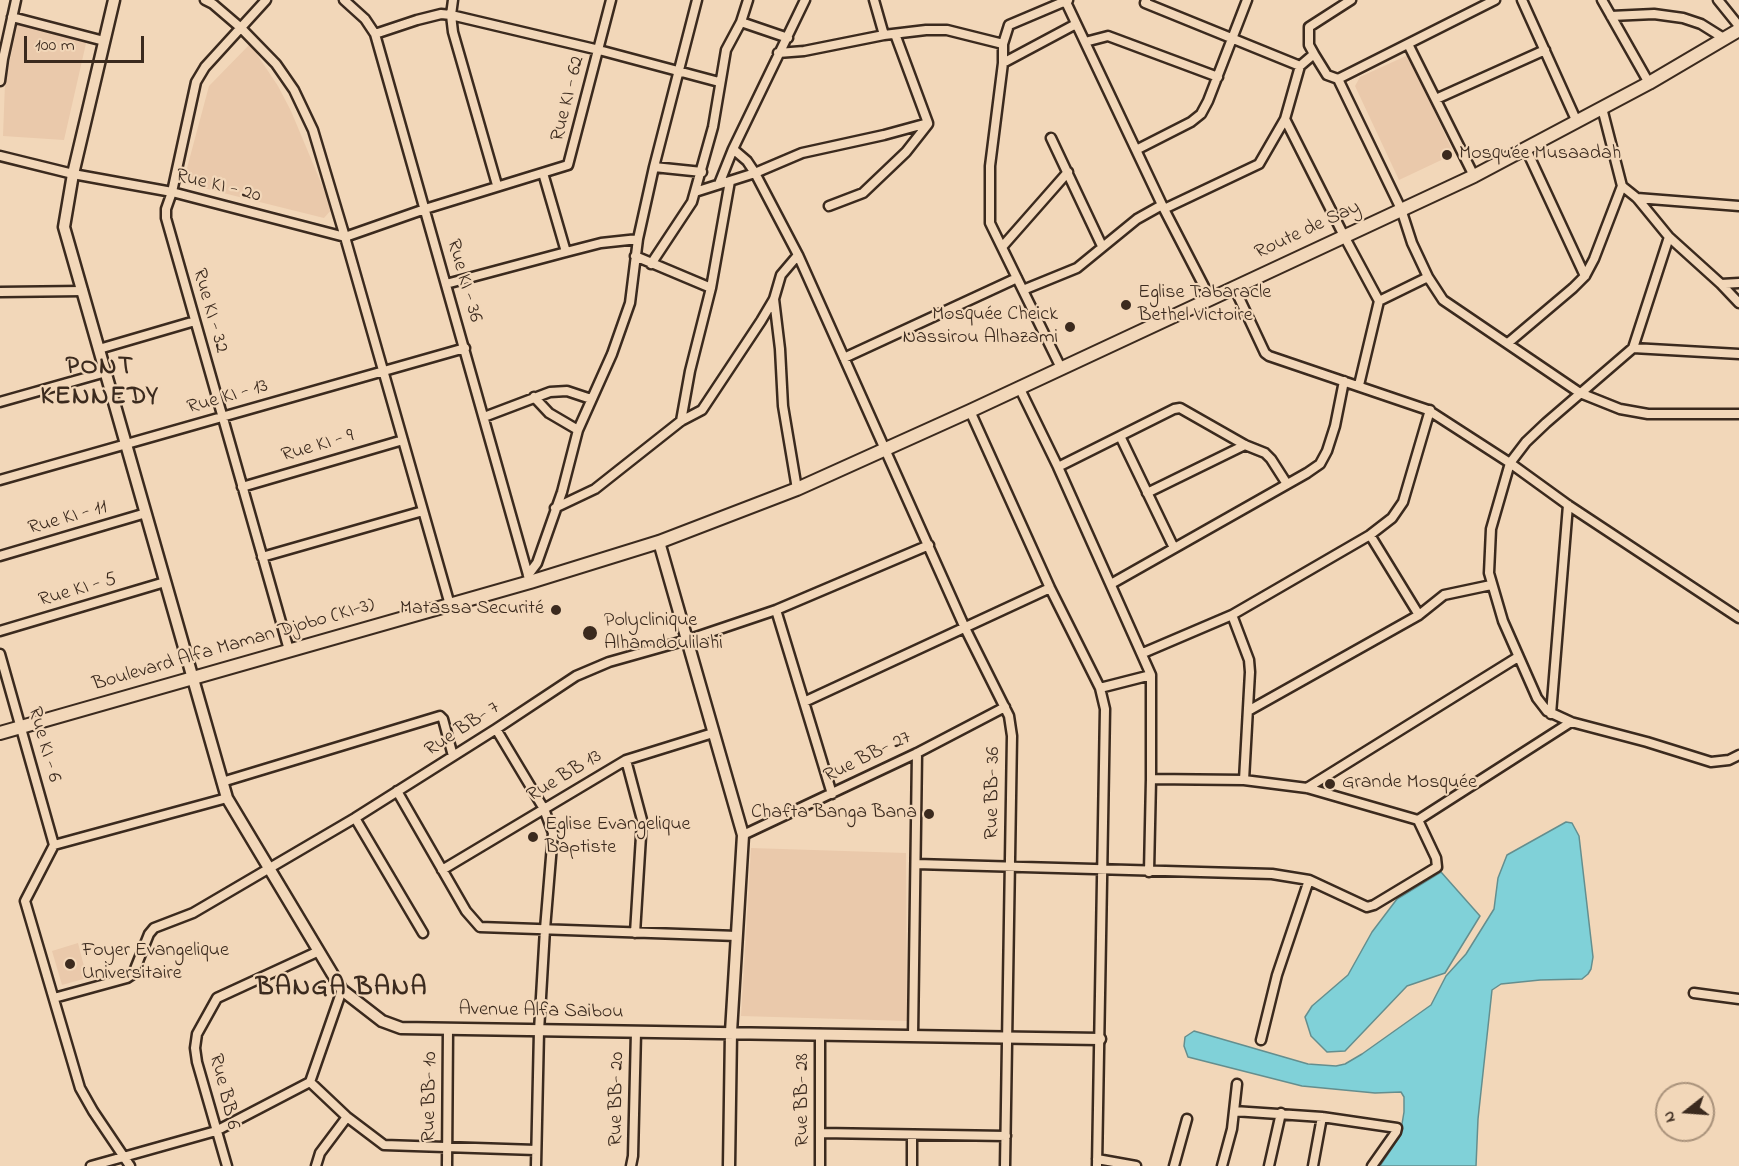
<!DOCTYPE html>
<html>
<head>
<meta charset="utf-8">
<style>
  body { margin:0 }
  #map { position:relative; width:1739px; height:1166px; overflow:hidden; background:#f2d7b9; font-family:"Indie Flower",sans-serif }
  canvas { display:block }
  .north { position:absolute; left:1655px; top:1082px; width:60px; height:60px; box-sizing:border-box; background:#f2d7b9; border:2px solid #a9927b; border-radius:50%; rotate:253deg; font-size:16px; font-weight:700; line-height:24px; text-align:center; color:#3b2a1e }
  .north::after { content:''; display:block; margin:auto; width:21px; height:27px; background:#3b2a1e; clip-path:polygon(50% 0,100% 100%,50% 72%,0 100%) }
  .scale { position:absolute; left:24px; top:36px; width:120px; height:27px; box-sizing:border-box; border:3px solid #3b2a1e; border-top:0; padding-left:8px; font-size:18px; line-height:21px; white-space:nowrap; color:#3b2a1e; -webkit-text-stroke:4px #f2d7b9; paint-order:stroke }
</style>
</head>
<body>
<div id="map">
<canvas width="1739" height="1166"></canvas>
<div class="north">N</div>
<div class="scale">100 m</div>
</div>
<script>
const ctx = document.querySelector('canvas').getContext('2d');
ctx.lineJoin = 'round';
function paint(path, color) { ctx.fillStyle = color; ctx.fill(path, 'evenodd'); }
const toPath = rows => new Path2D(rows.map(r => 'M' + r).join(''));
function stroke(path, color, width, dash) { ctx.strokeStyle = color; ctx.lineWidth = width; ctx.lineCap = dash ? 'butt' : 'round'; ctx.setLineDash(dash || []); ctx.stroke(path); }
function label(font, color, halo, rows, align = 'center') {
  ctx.font = font + ' "Indie Flower",sans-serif'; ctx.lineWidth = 4.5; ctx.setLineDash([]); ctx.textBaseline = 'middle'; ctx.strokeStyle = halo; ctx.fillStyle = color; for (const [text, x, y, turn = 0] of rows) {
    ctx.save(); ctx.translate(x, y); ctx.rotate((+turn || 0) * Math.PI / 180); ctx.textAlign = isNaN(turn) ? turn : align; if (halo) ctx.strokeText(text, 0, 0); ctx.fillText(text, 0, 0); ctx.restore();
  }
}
paint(toPath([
  [18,22,87,39,64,140,3,136,5,83],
  [250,44,278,86,291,111,332,209,324,218,183,183,209,86],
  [1408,55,1454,154,1399,180,1355,86,1360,77],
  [751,848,906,853,907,1021,741,1016],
  [78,943,87,978,62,985,52,951]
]), '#eac9ab');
const water = toPath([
  [1566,822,1572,823,1579,836,1593,957,1591,969,1588,974,1582,979,1540,980,1501,984,1492,990,1478,1119,1476,1166,1380,1166,1400,1136,1404,1112,1404,1097,1401,1092,1375,1093,1302,1086,1188,1057,1184,1046,1185,1037,1194,1031,1308,1064,1336,1066,1345,1064,1362,1054,1431,1005,1446,976,1466,954,1494,909,1498,878,1507,855,1566,822],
  [1441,872,1480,916,1445,973,1407,986,1345,1051,1327,1052,1311,1036,1305,1017,1312,1006,1348,975,1372,932,1397,899,1441,872]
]);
paint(water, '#80d1d8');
stroke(water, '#648e8e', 1.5);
const minor = toPath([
  [205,0,213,4,241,28,276,64,294,90,313,130,345,237,450,605],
  [266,0,205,67,196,82,172,192,166,209,166,218,289,650],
  [344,0,365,19,375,34,530,582],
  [453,0,451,15,453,32,497,185],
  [748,0,741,22,788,38],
  [874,0,884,35],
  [1065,0,1164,209,1210,298],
  [1068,0,1009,25,1003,44,1003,63,1076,24],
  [1146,0,1145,3,1300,66],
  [1522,0,1577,122],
  [1602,0,1649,83],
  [1718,0,1739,26],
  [1611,16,1654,14,1683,18,1701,24,1725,39],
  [12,17,104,41],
  [375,34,417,20,441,14,451,15,599,50,719,82],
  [1085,42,1108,36,1218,77],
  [1408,44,1474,176],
  [778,53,804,51,884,35,926,30,947,30,1003,44],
  [1314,54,1309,45,1309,27,1351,0],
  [1003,63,990,166,990,223,1061,368],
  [1338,79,1495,0],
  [0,81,3,59,16,0],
  [1436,99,1545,50],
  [1285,119,1344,236,1379,301,1359,385],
  [1051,138,1102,246],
  [733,149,747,161,755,173,798,255,965,628,1009,716,1012,736,1005,1166],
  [1526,149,1585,276],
  [1136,150,1191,122,1201,114,1208,101,1247,0],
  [0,156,73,174,172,192,345,237,425,209,568,165,611,0],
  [654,167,702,172],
  [543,173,566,252],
  [719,184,733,149,805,0],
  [1622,186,1637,198,1669,237,1633,348,1546,423,1526,442,1510,463,1568,505,1739,618],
  [695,192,755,173,802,153,884,135,928,123,895,34],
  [1637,198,1739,206],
  [829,206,863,193,906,152,928,124],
  [1164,209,1259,164,1285,119,1300,66,1314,54,1327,75,1338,79,1401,209,1412,243,1428,277],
  [1669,237,1721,284,1739,283],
  [1002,247,1068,172],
  [635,256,711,288],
  [651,264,692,202,713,127,726,50,741,22],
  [446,284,566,252,601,243,638,239],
  [1721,284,1739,303],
  [1234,287,1265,353,1269,356,1428,410,1510,463,1491,529,1489,573,1503,621,1537,698,1547,711,1571,722,1647,742,1711,762,1729,760,1739,755],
  [1023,290,1077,268,1137,219,1162,205],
  [0,292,83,291],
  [774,299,780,349,783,406,797,489],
  [1379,301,1428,277,1443,300,1580,393,1620,409,1648,414,1739,414],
  [1508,343,1573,288,1585,276,1594,259,1622,186,1602,108],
  [1633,348,1739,354],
  [99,349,195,321],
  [844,358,1017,278],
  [1019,387,1058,467,1151,675,1151,779,1149,872],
  [534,397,549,413,578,430],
  [0,402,106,372],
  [970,411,1050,588,1100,688,1105,709,1097,1166],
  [484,417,550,392,567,391,591,399],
  [681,421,690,371,711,288,730,181],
  [1120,436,1174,548],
  [1058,467,1174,409,1180,408,1245,445,1265,453,1271,459,1287,484],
  [0,480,465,348],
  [242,487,403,440],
  [1147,493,1245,445],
  [555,508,595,489,681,421,702,410,761,321,774,299,781,275,798,255],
  [1370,535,1392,518,1403,502,1430,410],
  [0,556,146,513],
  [262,557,423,511],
  [528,575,537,563,562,492,578,430,612,354,630,303,638,239,654,167,697,0],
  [1111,584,1307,473,1320,464,1327,451,1335,426,1344,381],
  [776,610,832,794],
  [1232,615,1249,660,1250,672,1244,780],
  [0,631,165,582],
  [1143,653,1232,615,1370,535,1419,615],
  [0,654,54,845],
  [1100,688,1151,675],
  [804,702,1050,588],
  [1248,711,1419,615,1444,595,1491,585],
  [1551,714,1568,505],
  [496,729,544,809,553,833,545,929,539,1031,536,1166],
  [626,760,642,820,635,933],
  [1151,779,1244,780,1307,788,1418,820,1571,722],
  [222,782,440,716,443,719,453,756],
  [1307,788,1518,657],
  [397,791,466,911,480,927,737,936],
  [355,818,423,933],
  [743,835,917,753,1005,707],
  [916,864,1272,874,1309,880,1367,907,1374,905,1437,867,1436,858,1418,820],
  [442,870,626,760,713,733],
  [1694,993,1739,999],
  [54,998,127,978,133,974,149,934,154,928,193,913,355,818,496,729,576,676,609,662,687,640,776,610,929,545],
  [820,1034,820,1166],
  [913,1036,917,753],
  [1261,1040,1277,975,1309,880],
  [310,1082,347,1117,384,1145,536,1150],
  [1234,1111,1322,1117,1397,1128,1396,1132,1372,1166],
  [821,1133,1006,1136],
  [912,1135,912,1166],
  [1097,1159,1136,1166],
  [91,1166,216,1131,310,1082,342,990],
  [130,1166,93,1111,80,1088,25,901,54,845,227,798],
  [227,1166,197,1062,195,1048,197,1034,217,998,319,951],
  [316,1166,320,1153,347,1117],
  [447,1166,448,1029],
  [631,1166,633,1156,636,1032],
  [1174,1166,1187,1119],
  [1222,1166,1232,1129,1237,1084],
  [1269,1166,1281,1113],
  [1313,1166,1322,1117]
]);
const tertiary = toPath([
  [114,0,73,174,64,227,227,798,342,990,382,1021,401,1028,1100,1039],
  [659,542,743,835,731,1032,729,1166]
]);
const secondary = toPath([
  [0,733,530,582,659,542,797,489,970,411,1474,176,1649,83,1739,30]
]);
stroke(minor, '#3b2a1e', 13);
stroke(tertiary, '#3b2a1e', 15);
stroke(secondary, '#3b2a1e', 16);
stroke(minor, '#f2d7b9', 8);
stroke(tertiary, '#f2d7b9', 10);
stroke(secondary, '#f2d7b9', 12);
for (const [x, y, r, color] of [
  [1447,155,6,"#3b2a1e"],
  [1126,305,6,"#3b2a1e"],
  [1070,327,6,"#3b2a1e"],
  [556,610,6,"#3b2a1e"],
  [590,633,8,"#3b2a1e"],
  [1330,784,6,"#3b2a1e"],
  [929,814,6,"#3b2a1e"],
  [533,837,6,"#3b2a1e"],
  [70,964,6,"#3b2a1e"]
]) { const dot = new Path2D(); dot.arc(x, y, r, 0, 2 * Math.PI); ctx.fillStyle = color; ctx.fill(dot); stroke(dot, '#f2d7b9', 2); }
label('20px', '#3b2a1e', '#f2d7b9', [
  ["Rue KI - 62",569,99,-76],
  ["Rue KI - 20",218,187,14],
  ["Route de Say",1308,231,-25],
  ["Rue KI - 36",463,281,74],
  ["Rue KI - 32",209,311,74],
  ["Rue KI - 13",228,398,-16],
  ["Rue KI - 9",318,447,-16],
  ["Rue KI - 11",68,519,-16],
  ["Rue KI - 5",78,591,-16],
  ["Boulevard Alfa Maman Djobo (KI-3)",234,646,-16],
  ["Rue BB- 7",463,730,-33],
  ["Rue KI - 6",43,745,74],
  ["Rue BB- 27",868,758,-26],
  ["Rue BB 13",565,777,-31],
  ["Rue BB- 36",994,793,-89],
  ["Avenue Alfa Saibou",541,1012,1],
  ["Rue BB 6",223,1092,76],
  ["Rue BB- 10",431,1097,-89],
  ["Rue BB- 20",618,1099,-89],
  ["Rue BB- 28",804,1100,-90]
]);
label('20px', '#3b2a1e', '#f2d7b9', [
  ["Mosquée Musaadah",1459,155],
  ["Eglise Tabaracle",1138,294],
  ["Bethel Victoire",1138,317],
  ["Mosquée Cheick",1058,316,"right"],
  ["Nassirou Alhazami",1058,339,"right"],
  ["Matassa Securité",544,610,"right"],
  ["Polyclinique",604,622],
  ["Alhamdoulilahi",604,645],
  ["Grande Mosquée",1342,784],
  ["Chafta Banga Bana",917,814,"right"],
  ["Eglise Evangelique",545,826],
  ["Baptiste",545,849],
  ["Foyer Evangelique",82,952],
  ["Universitaire",82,975]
], 'left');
ctx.letterSpacing = '1.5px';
label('bold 26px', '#3b2a1e', '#f2d7b9', [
  ["PONT",100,369],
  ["KENNEDY",100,399],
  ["BANGA BANA",342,990]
]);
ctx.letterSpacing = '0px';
</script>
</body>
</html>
